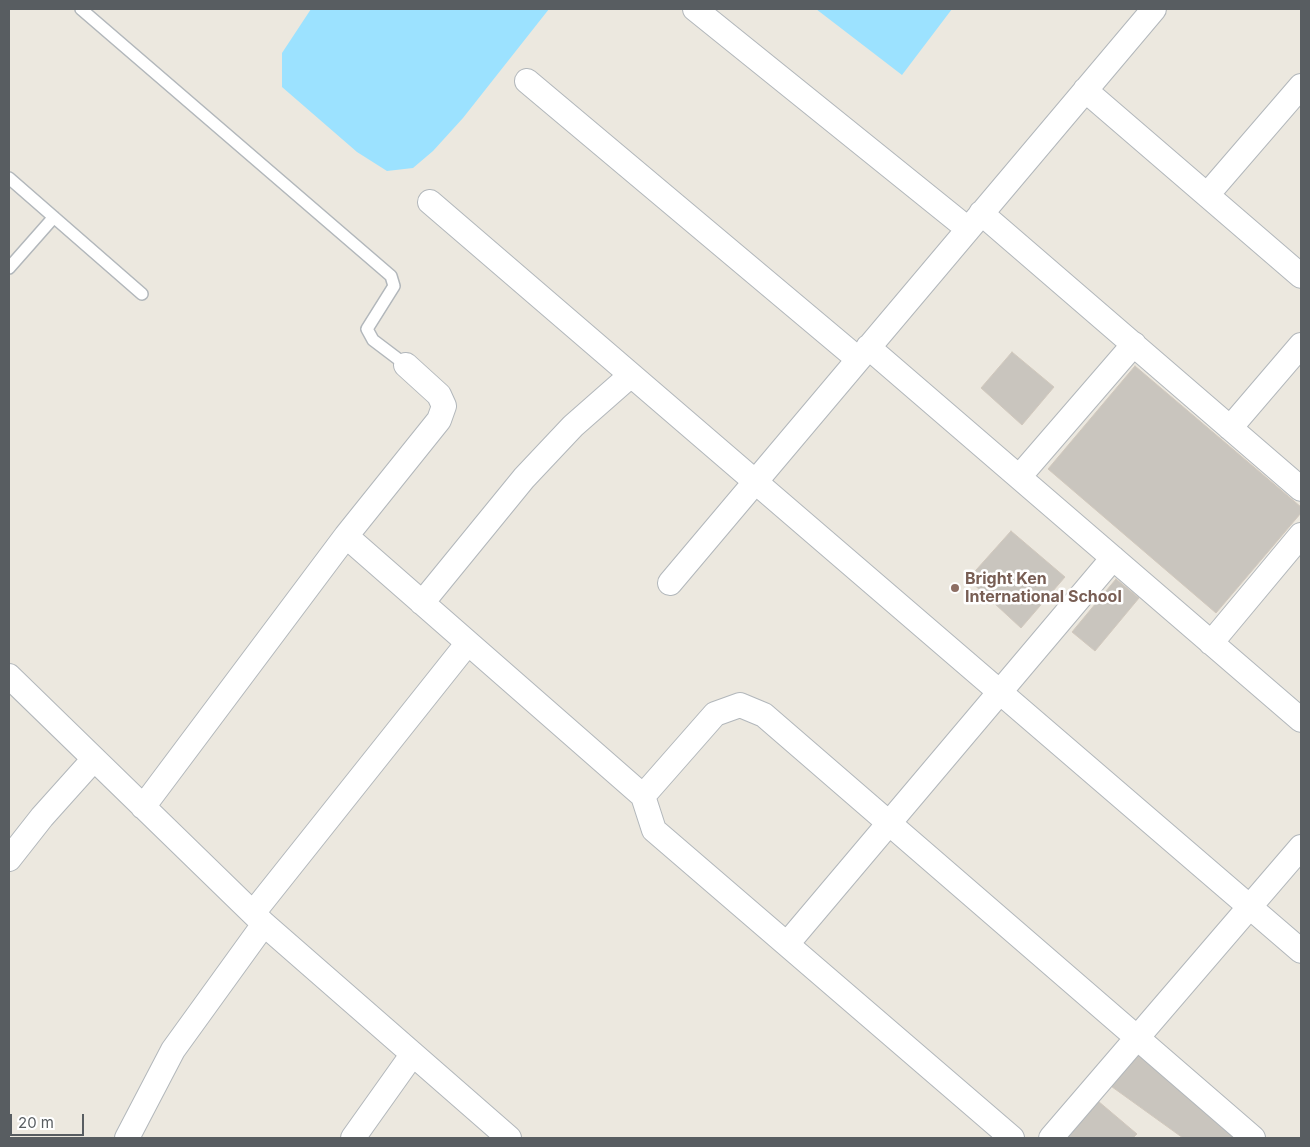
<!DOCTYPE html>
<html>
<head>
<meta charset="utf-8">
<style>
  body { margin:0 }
  #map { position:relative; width:1310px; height:1147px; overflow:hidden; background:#ece8df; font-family:Inter,sans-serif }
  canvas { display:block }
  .frame { position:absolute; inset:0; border:10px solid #585d61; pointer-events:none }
  .scale { position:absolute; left:10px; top:1114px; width:74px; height:22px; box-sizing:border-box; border:2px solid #585d61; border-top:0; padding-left:6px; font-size:15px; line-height:18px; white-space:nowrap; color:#585d61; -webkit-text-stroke:4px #fff; paint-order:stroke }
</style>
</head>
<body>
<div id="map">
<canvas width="1310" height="1147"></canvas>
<div class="frame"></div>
<div class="scale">20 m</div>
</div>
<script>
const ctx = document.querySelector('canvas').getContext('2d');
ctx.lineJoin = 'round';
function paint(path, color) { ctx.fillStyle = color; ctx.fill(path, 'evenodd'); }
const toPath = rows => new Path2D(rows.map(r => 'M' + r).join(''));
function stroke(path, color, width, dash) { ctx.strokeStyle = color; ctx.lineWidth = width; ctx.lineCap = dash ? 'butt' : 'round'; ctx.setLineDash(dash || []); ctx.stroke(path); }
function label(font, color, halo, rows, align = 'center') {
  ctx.font = font + ' Inter,sans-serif'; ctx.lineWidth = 5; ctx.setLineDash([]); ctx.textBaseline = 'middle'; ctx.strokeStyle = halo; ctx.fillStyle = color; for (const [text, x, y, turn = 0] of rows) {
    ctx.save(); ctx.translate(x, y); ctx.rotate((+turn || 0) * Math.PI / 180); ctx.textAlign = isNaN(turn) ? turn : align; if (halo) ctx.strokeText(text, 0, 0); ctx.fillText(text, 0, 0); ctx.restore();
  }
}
paint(toPath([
  [311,9,549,9,463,118,433,151,413,168,387,171,357,152,282,87,282,53],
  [816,9,952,9,902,75]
]), '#9ce2ff');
const building = toPath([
  [1012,352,1054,387,1022,425,981,388,1012,352],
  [1135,366,1301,507,1301,513,1216,613,1048,469,1135,366],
  [1011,531,1065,577,1021,628,968,579,1011,531],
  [1116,579,1139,598,1095,651,1072,632,1116,579],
  [1136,1053,1236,1138,1183,1138,1108,1084,1136,1053],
  [1098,1101,1137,1134,1133,1138,1066,1138,1098,1101]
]);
paint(building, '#c9c5be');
stroke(building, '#d1c8bd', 1);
const lane = toPath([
  [81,9,391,276,394,286,367,329,373,340,406,365],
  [9,178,142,294],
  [9,268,54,217]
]);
const street = toPath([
  [695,9,968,229],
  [527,81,858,359],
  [1085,90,1301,276],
  [1207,195,1301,86],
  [430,202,1301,951],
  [981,213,1301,489],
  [868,347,1301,720],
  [1230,428,1301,345],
  [1019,477,1134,344],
  [346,536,643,796,654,830,1012,1138],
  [670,583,1154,9],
  [422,603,524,478,573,426,631,375],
  [1211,643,1301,535],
  [9,676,264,924,509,1138],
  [643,796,715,714,740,705,764,715,1253,1138],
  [143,807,346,536,439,420,444,406,439,395,406,365],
  [9,859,42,817,94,759],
  [253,913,467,644],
  [787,944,1113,558],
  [127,1138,173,1050,264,924],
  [353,1138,412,1055],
  [1051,1138,1301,847]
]);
stroke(lane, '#b2b7bb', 14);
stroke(street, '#b2b7bb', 26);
stroke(lane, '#fff', 11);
stroke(street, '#fff', 24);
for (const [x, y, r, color] of [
  [955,588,5,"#8d6e63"]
]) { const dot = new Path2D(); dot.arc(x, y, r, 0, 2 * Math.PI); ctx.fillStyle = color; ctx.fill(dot); stroke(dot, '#fff', 2); }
label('bold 16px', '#785e54', '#fff', [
  ["Bright Ken",965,579],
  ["International School",965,597]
], 'left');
</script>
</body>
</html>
